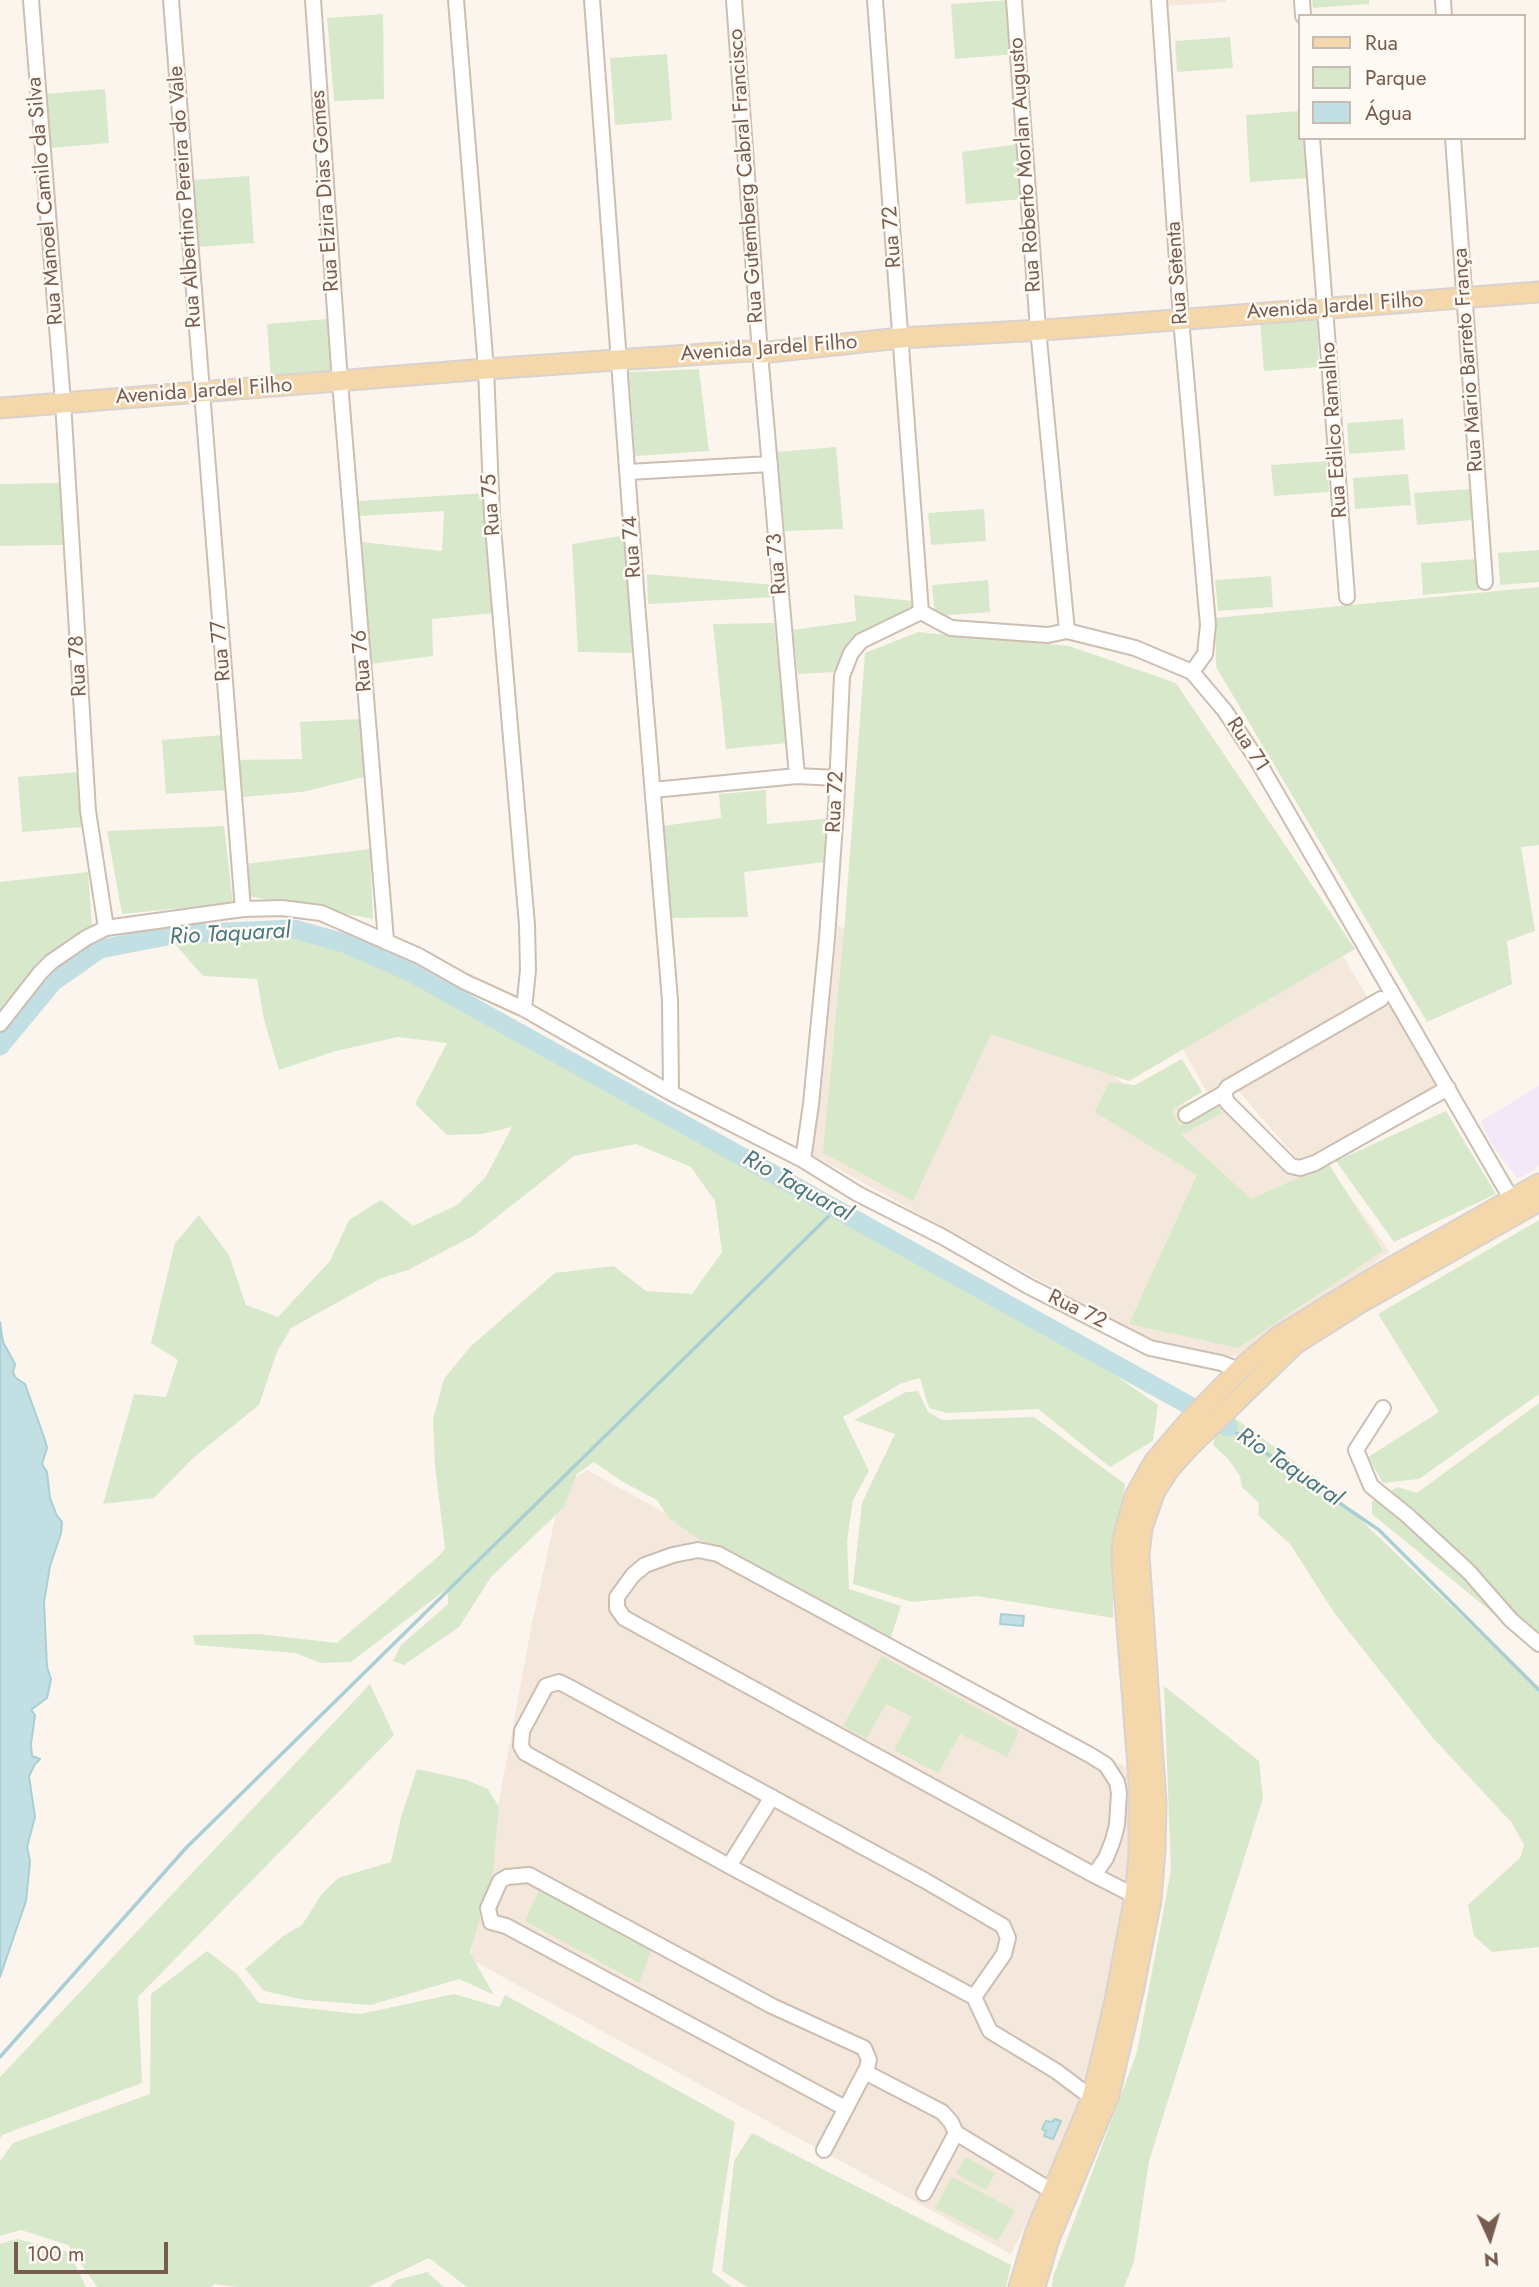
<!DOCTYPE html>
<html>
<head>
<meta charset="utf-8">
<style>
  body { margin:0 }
  #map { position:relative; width:1539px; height:2287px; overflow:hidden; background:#fcf5ed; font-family:Jost,sans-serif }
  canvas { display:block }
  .legend { position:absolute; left:1298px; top:14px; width:228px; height:126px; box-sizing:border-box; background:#fefaf3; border:2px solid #c8bbb2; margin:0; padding:9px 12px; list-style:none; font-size:21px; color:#765d50 }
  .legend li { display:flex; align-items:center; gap:14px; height:35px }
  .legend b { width:35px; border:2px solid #c8bbb2 }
  .north { position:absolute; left:1455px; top:2203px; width:70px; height:70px; -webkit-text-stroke:5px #fefaf3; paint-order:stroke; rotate:176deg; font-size:19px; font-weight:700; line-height:28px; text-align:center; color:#765d50 }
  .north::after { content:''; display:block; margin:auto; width:24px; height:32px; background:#765d50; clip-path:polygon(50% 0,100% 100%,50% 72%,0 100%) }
  .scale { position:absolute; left:14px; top:2242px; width:154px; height:32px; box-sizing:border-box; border:4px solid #765d50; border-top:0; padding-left:9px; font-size:21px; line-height:24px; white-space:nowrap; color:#765d50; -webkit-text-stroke:5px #fefaf3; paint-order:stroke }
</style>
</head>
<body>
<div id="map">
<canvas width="1539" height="2287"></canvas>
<ul class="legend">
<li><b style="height:9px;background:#f4d8ab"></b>Rua</li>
<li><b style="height:19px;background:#d8e9cb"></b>Parque</li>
<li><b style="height:19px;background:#c2e0e4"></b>Água</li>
</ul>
<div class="north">N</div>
<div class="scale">100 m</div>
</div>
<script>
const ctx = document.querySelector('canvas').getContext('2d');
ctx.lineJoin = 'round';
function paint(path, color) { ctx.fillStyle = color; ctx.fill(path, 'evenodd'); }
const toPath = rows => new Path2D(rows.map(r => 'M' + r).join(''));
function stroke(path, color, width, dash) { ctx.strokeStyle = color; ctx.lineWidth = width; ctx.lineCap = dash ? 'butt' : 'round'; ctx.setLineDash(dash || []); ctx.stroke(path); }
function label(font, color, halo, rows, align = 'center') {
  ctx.font = font + ' Jost,sans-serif'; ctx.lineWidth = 5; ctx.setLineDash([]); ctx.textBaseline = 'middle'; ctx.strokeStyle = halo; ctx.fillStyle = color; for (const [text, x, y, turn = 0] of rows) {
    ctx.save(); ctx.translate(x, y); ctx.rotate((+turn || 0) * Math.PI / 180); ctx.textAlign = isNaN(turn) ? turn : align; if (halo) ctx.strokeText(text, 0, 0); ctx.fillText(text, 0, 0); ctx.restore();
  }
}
paint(toPath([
  [1164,0,1226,0,1226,2,1165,6],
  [838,926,1018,997,1160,1114,1211,1093,1303,1179,1331,1170,1390,1252,1242,1355,1229,1356,1142,1337,813,1155],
  [1343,956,1369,1000,1207,1092,1182,1048],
  [1388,1001,1437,1086,1299,1161,1237,1089],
  [587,1470,1129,1769,1132,1858,1123,1942,1081,2105,1051,2175,1011,2254,470,1959,532,1623,562,1487]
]), '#f3e8db');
paint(toPath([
  [1539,1086,1539,1165,1533,1171,1518,1179,1490,1142,1481,1121]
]), '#f2e9f8');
paint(toPath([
  [1011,0,1016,54,955,59,951,4],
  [1312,0,1369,0,1369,4,1313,8],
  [383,14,384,99,334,101,327,18],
  [1230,37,1233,68,1177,72,1175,41],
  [667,54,672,120,615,125,610,58],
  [105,89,109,143,49,148,44,94],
  [1299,111,1299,138,1304,138,1307,178,1250,182,1246,115],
  [1017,144,1023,199,966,204,962,152],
  [249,176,254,243,197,247,192,180],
  [1317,317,1319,367,1264,371,1260,321],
  [327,319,332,374,271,379,267,324],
  [699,369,709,451,635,456,629,372],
  [1403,419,1405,450,1349,454,1347,423],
  [836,447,843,529,785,531,776,452],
  [1327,461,1329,492,1274,496,1271,465],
  [1408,474,1411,505,1355,509,1353,478],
  [62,483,63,545,0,546,0,484],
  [1470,489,1472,520,1417,525,1414,493],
  [486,493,495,613,432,619,433,656,370,664,362,542,442,551,444,511,360,516,359,501],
  [984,509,986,541,931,545,928,513],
  [626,535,636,653,578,652,572,544],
  [1539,550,1539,582,1500,585,1498,553],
  [1476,559,1479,590,1423,595,1421,563],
  [647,574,774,585,775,597,648,604],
  [1271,576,1273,607,1218,611,1215,580],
  [988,580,990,612,935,616,932,585],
  [1539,587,1539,845,1521,847,1535,931,1507,941,1512,984,1427,1022,1216,667,1215,618],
  [854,595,913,601,914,609,860,632,850,640,835,672,798,674,793,630,856,621],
  [774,623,787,743,726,749,713,624],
  [918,632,1069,646,1176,683,1355,949,1129,1081,991,1034,913,1201,823,1153,845,919,865,653],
  [360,719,368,776,302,792,243,797,235,760,302,759,300,722],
  [222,735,227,790,166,794,162,740],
  [79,772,83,827,22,832,18,777],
  [766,790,767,824,831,818,825,862,744,872,748,917,671,918,662,826,721,818,719,794],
  [224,826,233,903,122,914,107,831],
  [370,849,373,919,248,896,245,864],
  [88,872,92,927,0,1011,0,882],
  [294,935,345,945,789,1179,865,1222,961,1285,1064,1340,1158,1405,1153,1441,1110,1467,1038,1409,947,1413,929,1408,920,1378,900,1384,843,1417,869,1471,853,1500,847,1541,849,1589,901,1606,891,1637,697,1538,669,1518,657,1500,623,1482,594,1462,577,1474,564,1507,491,1577,459,1627,404,1665,393,1661,401,1645,448,1604,448,1588,351,1662,321,1663,295,1653,195,1645,193,1635,259,1634,337,1643,440,1555,445,1548,435,1466,433,1419,444,1379,470,1347,555,1273,614,1266,646,1291,692,1294,722,1252,715,1201,691,1167,636,1144,574,1156,473,1236,408,1270,382,1278,291,1328,277,1352,259,1405,193,1458,154,1498,103,1504,134,1394,166,1397,178,1360,151,1343,175,1243,199,1215,229,1255,246,1305,278,1317,330,1261,349,1220,381,1200,413,1226,457,1205,485,1178,512,1127,482,1134,447,1135,415,1104,447,1043,398,1037,336,1051,279,1070,264,1020,257,979,203,976,175,944,218,937],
  [1182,1059,1202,1092,1172,1110,1179,1125,1213,1104,1224,1112,1181,1135,1251,1199,1329,1164,1383,1251,1238,1348,1129,1324,1197,1175,1095,1112,1109,1082,1135,1085],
  [1446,1111,1496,1194,1394,1242,1336,1161],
  [1539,1220,1539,1394,1419,1479,1383,1483,1368,1457,1439,1412,1378,1314],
  [918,1391,928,1412,942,1420,1034,1417,1125,1484,1113,1561,1113,1618,977,1596,912,1602,853,1584,862,1503,895,1434,854,1420,906,1392],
  [1539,1403,1539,1651,1372,1514,1372,1501,1398,1487,1417,1493],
  [1233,1417,1317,1478,1539,1690,1539,1947,1492,1952,1474,1936,1468,1905,1520,1858,1524,1845,1512,1823,1433,1738,1335,1614,1290,1544,1258,1515,1259,1503,1242,1487,1240,1476,1228,1459,1213,1445,1215,1437],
  [882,1656,1019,1731,1007,1757,960,1734,938,1773,894,1750,912,1717,886,1704,866,1739,843,1726],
  [370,1684,394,1735,138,1997,142,2083,2,2135,0,2139,0,2077],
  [1164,1686,1259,1761,1263,1798,1149,2161,1134,2262,1124,2287,1052,2287,1053,2277,1137,2052,1171,1870],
  [417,1769,467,1780,488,1789,499,1807,493,1871,470,1953,494,1995,459,1979,371,2005,305,2000,264,1991,245,1969,283,1936,302,1925,321,1895,338,1878,391,1862,401,1817],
  [541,1886,652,1948,639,1983,525,1921],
  [207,1951,237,1974,259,2003,360,2014,454,1994,499,2007,505,1995,735,2122,712,2272,732,2287,467,2287,429,2258,368,2287,236,2287,215,2284,211,2287,97,2287,68,2245,21,2230,0,2236,0,2161,13,2143,150,2094,151,1994],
  [752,2133,1011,2265,1006,2287,747,2287,722,2271,734,2161],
  [965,2157,995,2173,986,2190,956,2174],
  [952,2177,1015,2210,998,2241,935,2208],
  [17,2239,69,2252,86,2287,0,2287,0,2244],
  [427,2272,444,2287,389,2287,396,2280]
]), '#d8e9cb');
const water = toPath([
  [0,1322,3,1342,15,1364,13,1373,16,1378,25,1384,45,1440,47,1448,42,1464,47,1472,50,1498,57,1516,62,1522,61,1533,50,1566,44,1602,47,1667,51,1679,47,1698,31,1710,35,1715,31,1744,32,1756,40,1759,35,1764,29,1776,35,1817,27,1847,30,1861,26,1901,0,1977,0,1322],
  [1001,1614,1024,1616,1023,1626,1000,1624,1001,1614],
  [1055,2119,1061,2121,1053,2139,1044,2136,1046,2131,1042,2129,1046,2121,1052,2122,1055,2119]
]);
paint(water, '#c2e0e4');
stroke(water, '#a9cfd5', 2);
stroke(toPath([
  [1228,1427,1379,1530,1539,1690],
  [0,2057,186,1848,836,1209]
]), '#a9cfd5', 3.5);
stroke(toPath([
  [0,1046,53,982,100,949,178,934,294,929,344,943,408,971,1228,1427]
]), '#c2e0e4', 19);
const minor = toPath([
  [31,0,63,402,88,811,106,928],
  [171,0,243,909],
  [313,0,340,382,386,940],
  [456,0,486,369,492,516,527,925,528,970,524,1009],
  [592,0,637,603,670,1000,671,1093],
  [734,0,760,353,797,776],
  [875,0,921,612],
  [1014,0,1038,329,1067,631],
  [1159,0,1181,319,1208,625,1205,654,1192,672],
  [1302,0,1303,16],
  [1443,0,1444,16],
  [1312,138,1347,597],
  [1453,138,1485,582],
  [628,472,770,464],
  [921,612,951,628,1048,635,1067,631,1135,648,1192,672,1225,711,1256,758,1512,1200],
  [653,790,797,776,837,778],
  [1381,999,1228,1087,1224,1093,1227,1102,1291,1166,1300,1168,1315,1163,1448,1088],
  [0,1024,40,973,51,962,86,938,106,928,243,909,282,908,321,913,419,956,465,982,524,1009,671,1093,803,1160,858,1194,943,1237,1028,1286,1150,1348,1221,1363,1239,1370],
  [1186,1115,1224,1093],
  [803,1160,811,1104,827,938,836,809,842,676,851,653,861,641,921,612],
  [1383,1408,1356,1450,1371,1486,1407,1515,1469,1572,1511,1620,1539,1644],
  [729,1866,772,1797],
  [1094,1875,1106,1858,1113,1840,1117,1825,1119,1793,1117,1782,1106,1765,1090,1755,718,1554,698,1550,673,1555,645,1565,633,1575,617,1597,617,1608,624,1618,1094,1875,1135,1896],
  [974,1997,1004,1954,1008,1938,1003,1926,924,1880,569,1687,559,1682,546,1686,522,1731,521,1746,525,1753,729,1866,974,1997,990,2031,1056,2071,1092,2098],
  [865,2072,942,2112,951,2122,956,2133,1052,2191],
  [824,2150,867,2068,869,2060,864,2048,772,2006,529,1875,507,1877,500,1881,488,1908,491,1922,506,1926,845,2108],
  [924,2193,956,2133]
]);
const major = toPath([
  [0,408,486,369,748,351,760,353,900,338,1058,329,1539,292],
  [1019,2287,1035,2234,1092,2098,1115,2001,1135,1896,1139,1857,1139,1780,1122,1562,1123,1539,1135,1496,1154,1462,1190,1420,1239,1370,1279,1336,1385,1271,1539,1184],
  [1035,2287,1049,2239,1109,2095,1133,1992,1151,1900,1155,1850,1156,1802,1139,1555,1142,1528,1155,1491,1170,1468,1190,1446,1295,1344,1358,1304,1539,1201]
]);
stroke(minor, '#cdbeb2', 18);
stroke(major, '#d9d2ce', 23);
stroke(minor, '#fff', 14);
stroke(major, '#f4d8ab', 19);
label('21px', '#765d50', '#fefaf3', [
  ["Rua Roberto Morlan Augusto",1026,165,-94],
  ["Rua Gutemberg Cabral Francisco",747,176,-94],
  ["Rua Elzira Dias Gomes",326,191,-94],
  ["Rua Albertino Pereira do Vale",186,197,-94],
  ["Rua Manoel Camilo da Silva",46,201,-95],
  ["Rua 72",893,237,-94],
  ["Rua Setenta",1178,273,-94],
  ["Avenida Jardel Filho",1335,307,-4],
  ["Avenida Jardel Filho",769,349,-4],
  ["Rua Mario Barreto França",1469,360,-94],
  ["Avenida Jardel Filho",204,392,-4],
  ["Rua Edilco Ramalho",1335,430,-94],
  ["Rua 75",492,505,-94],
  ["Rua 74",633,547,-94],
  ["Rua 73",778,564,-95],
  ["Rua 77",222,651,-95],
  ["Rua 76",363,661,-95],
  ["Rua 78",79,666,-93],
  ["Rua 71",1247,745,57],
  ["Rua 72",836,802,-87],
  ["Rua 72",1077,1310,26]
]);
label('italic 23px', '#477780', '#fefaf3', [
  ["Rio Taquaral",230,935,-3],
  ["Rio Taquaral",797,1187,29],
  ["Rio Taquaral",1289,1468,34]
]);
</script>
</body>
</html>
